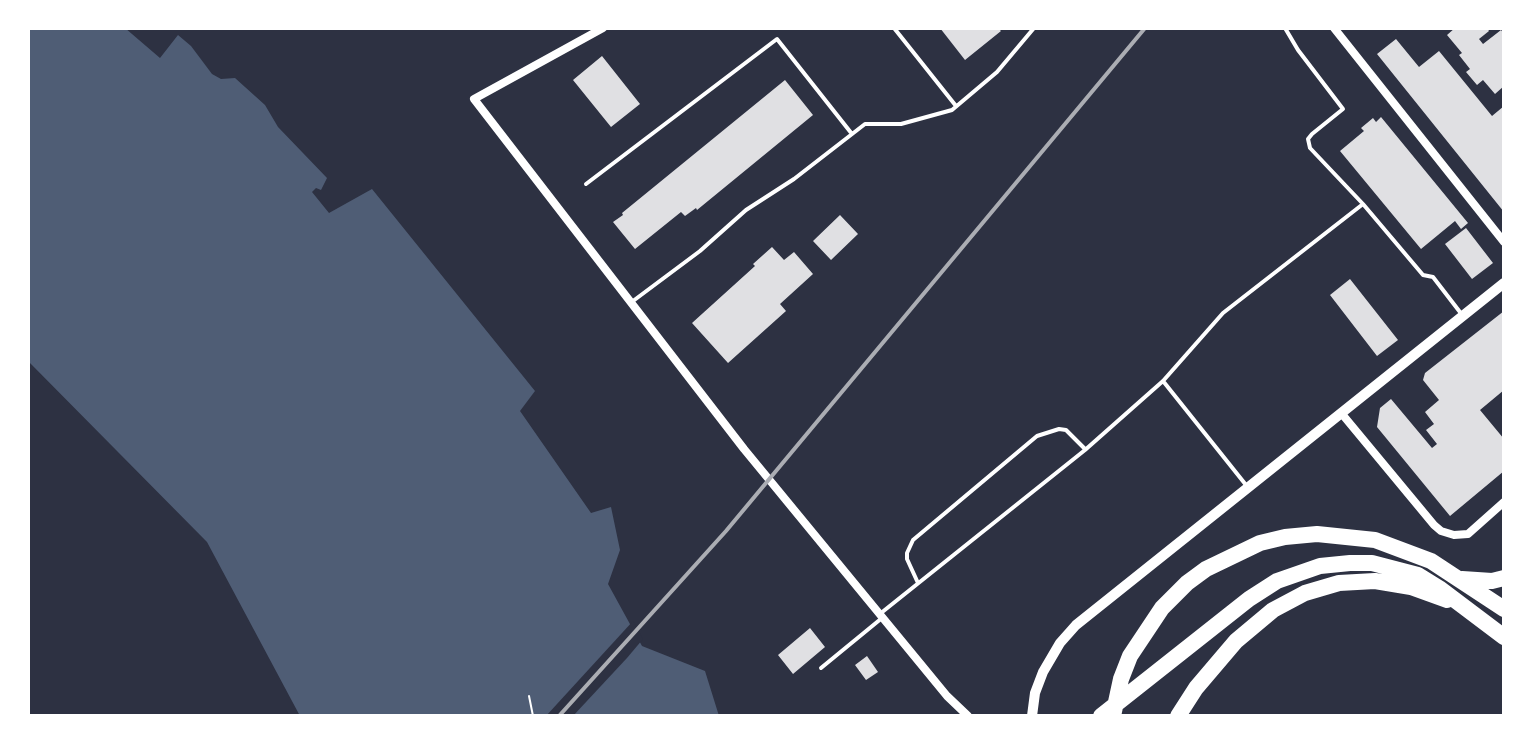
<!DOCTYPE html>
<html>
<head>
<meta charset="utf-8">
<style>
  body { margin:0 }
  #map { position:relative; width:1532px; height:744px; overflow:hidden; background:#2d3142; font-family:"IBM Plex Sans",sans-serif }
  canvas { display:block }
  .frame { position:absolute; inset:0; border:30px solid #fff; pointer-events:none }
</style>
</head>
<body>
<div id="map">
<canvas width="1532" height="744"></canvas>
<div class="frame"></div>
</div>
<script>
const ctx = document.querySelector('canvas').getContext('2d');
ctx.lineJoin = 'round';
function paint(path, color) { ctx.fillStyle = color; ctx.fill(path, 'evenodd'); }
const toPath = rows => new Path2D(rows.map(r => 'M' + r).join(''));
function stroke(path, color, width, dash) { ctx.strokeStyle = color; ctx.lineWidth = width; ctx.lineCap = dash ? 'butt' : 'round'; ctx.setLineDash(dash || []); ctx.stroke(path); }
paint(toPath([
  [28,28,125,28,160,58,178,35,191,46,212,74,221,79,235,78,265,105,278,127,327,178,321,190,316,188,312,192,329,213,372,189,535,391,520,411,591,513,611,507,620,550,608,584,642,646,705,671,719,716,300,716,207,542,28,361]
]), '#4f5d75');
paint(toPath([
  [633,621,643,639,627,658,573,716,546,716]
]), '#2d3142');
paint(toPath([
  [940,28,998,28,1001,31,965,60],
  [1455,28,1487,28,1489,31,1479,39,1483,44,1501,30,1504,34,1504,86,1495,94,1483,80,1477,85,1466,72,1470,69,1459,55,1462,53,1447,35],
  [1396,39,1419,67,1439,51,1492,116,1504,106,1504,212,1377,54],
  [602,56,640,104,611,127,573,80],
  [785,80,813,115,697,210,696,208,685,216,681,212,635,249,613,222,623,215,622,213],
  [1381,117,1468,223,1461,229,1455,221,1421,249,1340,151,1364,131,1361,128,1373,118,1376,122],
  [840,215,858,234,831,260,813,241],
  [1466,228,1493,263,1472,279,1445,244],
  [772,247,784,260,794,252,813,274,780,304,786,311,728,363,692,323,755,266,753,264],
  [1350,279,1398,340,1377,356,1330,295],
  [1504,311,1504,390,1480,410,1504,439,1504,471,1450,516,1377,427,1380,408,1391,399,1432,448,1437,444,1426,430,1434,424,1425,412,1439,400,1423,380,1425,373],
  [810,628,825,647,793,674,778,655],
  [867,656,878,672,866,680,855,665]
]), '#e0e0e3');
stroke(toPath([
  [529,696,533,716]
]), '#fff', 2);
stroke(toPath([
  [894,28,956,106],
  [1285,28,1298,50,1343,109,1312,134,1308,139,1310,148,1363,204,1423,275,1433,277,1463,316],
  [586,184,777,39,852,134],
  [633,301,700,251,746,210,794,179,865,124,901,124,952,110,997,72,1034,28],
  [1163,381,1246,485],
  [918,583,907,559,907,553,913,540,1037,436,1059,429,1066,430,1085,449],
  [881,613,1085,450,1163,381,1223,313,1363,204],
  [821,668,882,618]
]), '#fff', 4);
stroke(toPath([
  [603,28,474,99,744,449,947,696,968,716],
  [1334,28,1504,242],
  [1342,414,1434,525,1441,531,1454,535,1468,534,1504,502]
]), '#fff', 8);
stroke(toPath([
  [1032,716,1035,693,1043,672,1060,643,1076,625,1504,283]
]), '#fff', 10);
stroke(toPath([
  [1462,579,1492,581,1504,578],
  [1101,716,1249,599,1277,581,1320,566,1350,563,1372,563,1418,575,1439,588,1504,637],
  [1113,716,1121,679,1130,656,1162,608,1187,583,1206,569,1260,543,1285,537,1317,534,1375,540,1431,561,1504,609],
  [1178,716,1196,688,1236,641,1273,610,1305,593,1339,583,1375,581,1411,587,1447,600]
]), '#fff', 16);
stroke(toPath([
  [559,716,726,531,1145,28]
]), '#abadb3', 4);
</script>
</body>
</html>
